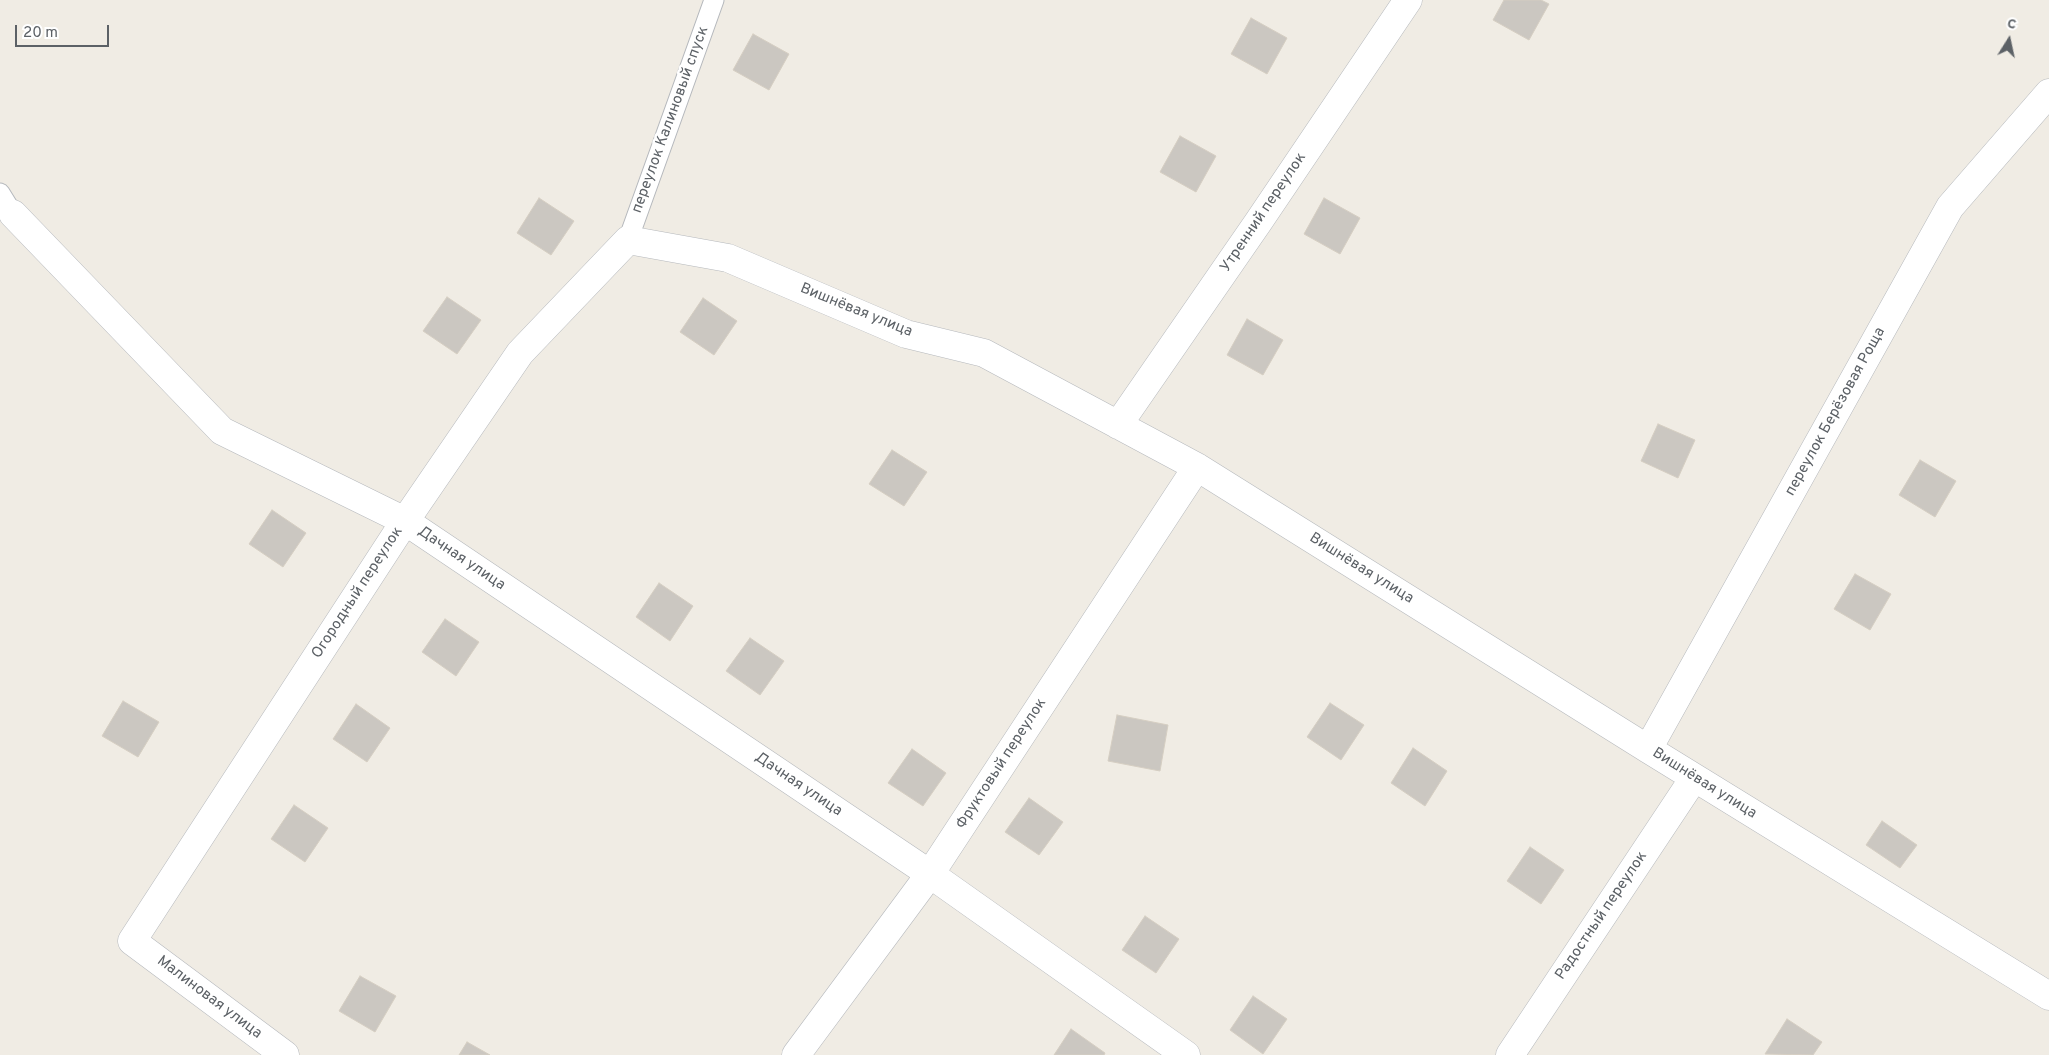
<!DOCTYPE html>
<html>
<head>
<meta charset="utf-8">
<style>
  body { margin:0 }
  #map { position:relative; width:2049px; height:1055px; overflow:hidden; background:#f0ece4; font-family:Overpass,sans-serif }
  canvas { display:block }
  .north { position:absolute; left:1984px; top:15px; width:50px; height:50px; -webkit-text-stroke:4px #fff; paint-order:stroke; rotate:10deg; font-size:14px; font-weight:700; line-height:20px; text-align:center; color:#5c6166 }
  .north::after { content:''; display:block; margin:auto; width:18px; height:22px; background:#5c6166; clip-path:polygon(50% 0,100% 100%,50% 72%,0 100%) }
  .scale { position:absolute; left:15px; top:25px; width:94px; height:22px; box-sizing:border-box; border:2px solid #5c6166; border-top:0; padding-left:6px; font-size:15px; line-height:18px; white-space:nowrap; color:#5c6166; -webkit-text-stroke:4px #fff; paint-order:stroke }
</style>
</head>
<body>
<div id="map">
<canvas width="2049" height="1055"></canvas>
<div class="north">С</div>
<div class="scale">20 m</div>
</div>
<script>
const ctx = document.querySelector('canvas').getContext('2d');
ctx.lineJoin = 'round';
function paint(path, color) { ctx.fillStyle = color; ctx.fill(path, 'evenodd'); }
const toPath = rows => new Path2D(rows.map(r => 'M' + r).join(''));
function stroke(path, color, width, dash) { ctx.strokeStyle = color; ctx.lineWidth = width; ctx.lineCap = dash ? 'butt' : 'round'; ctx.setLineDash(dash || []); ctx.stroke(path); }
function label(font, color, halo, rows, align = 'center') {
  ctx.font = font + ' Overpass,sans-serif'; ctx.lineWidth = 5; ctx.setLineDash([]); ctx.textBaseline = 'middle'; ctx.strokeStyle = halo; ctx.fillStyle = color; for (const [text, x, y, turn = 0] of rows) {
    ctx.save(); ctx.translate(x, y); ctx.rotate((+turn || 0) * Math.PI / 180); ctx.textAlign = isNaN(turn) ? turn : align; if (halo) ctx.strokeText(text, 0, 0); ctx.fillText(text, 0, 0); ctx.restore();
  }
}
const building = toPath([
  [1504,0,1541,0,1549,4,1529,40,1493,20,1504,0],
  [1251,18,1287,38,1267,74,1231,54,1251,18],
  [753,34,789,54,769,90,733,70,753,34],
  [1180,136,1216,156,1196,192,1160,172,1180,136],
  [539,198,574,221,551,255,517,233,539,198],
  [1324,198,1360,218,1340,254,1304,234,1324,198],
  [447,297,481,320,457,354,423,331,447,297],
  [703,298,737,321,714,355,680,332,703,298],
  [1247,319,1283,340,1263,375,1227,355,1247,319],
  [1658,424,1695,440,1678,478,1641,461,1658,424],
  [892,450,927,472,904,506,869,484,892,450],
  [1920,460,1956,481,1935,517,1899,495,1920,460],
  [272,510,306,533,283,567,249,544,272,510],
  [1855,574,1891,594,1870,630,1834,609,1855,574],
  [659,583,693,606,670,641,636,617,659,583],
  [445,619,479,642,456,676,422,652,445,619],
  [750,638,784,661,760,695,726,671,750,638],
  [123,701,159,722,138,757,102,736,123,701],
  [1330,703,1364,725,1341,760,1307,737,1330,703],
  [356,704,390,728,367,762,333,739,356,704],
  [1117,715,1168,725,1160,771,1108,761,1117,715],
  [1413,748,1447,771,1425,806,1391,783,1413,748],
  [912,749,946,773,923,806,888,783,912,749],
  [1029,798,1063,822,1039,855,1005,832,1029,798],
  [294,805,328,828,305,862,271,839,294,805],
  [1882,821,1917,845,1900,868,1866,845,1882,821],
  [1530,847,1564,870,1541,904,1507,881,1530,847],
  [1145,916,1179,939,1156,973,1122,950,1145,916],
  [360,976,396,996,375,1032,339,1011,360,976],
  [1253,996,1287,1019,1263,1054,1230,1030,1253,996],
  [1787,1019,1822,1042,1813,1055,1765,1054,1787,1019],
  [1071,1029,1105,1053,1104,1055,1054,1055,1071,1029],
  [467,1042,490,1055,459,1055,467,1042]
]);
paint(building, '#cbc7c1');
stroke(building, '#d5cec2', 1);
const service = toPath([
  [0,193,13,214],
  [628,240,714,0]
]);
const minor = toPath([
  [13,214,222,431,405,521,930,874,1186,1055],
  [1118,425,1259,221,1408,0],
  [1648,749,1950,207,2049,93],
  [285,1055,132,941,405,521,520,353,628,240,728,258,906,334,984,353,1197,467,1648,749,2049,996],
  [796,1055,930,874,1197,467],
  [1510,1055,1694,778]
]);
stroke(service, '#b5b8bc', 21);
stroke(minor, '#b5b8bc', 29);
stroke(service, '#fff', 19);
stroke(minor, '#fff', 28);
label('15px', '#5c6166', '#fff', [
  ["переулок Калиновый спуск",671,120,-70],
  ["Утренний переулок",1264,213,-56],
  ["Вишнёвая улица",856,311,22],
  ["переулок Берёзовая Роща",1836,412,-61],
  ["Дачная улица",461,559,34],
  ["Вишнёвая улица",1361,569,32],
  ["Огородный переулок",358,593,-57],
  ["Фруктовый переулок",1002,764,-57],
  ["Вишнёвая улица",1704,784,32],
  ["Дачная улица",798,785,34],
  ["Радостный переулок",1602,916,-56],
  ["Малиновая улица",209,998,37]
]);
</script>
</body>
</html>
